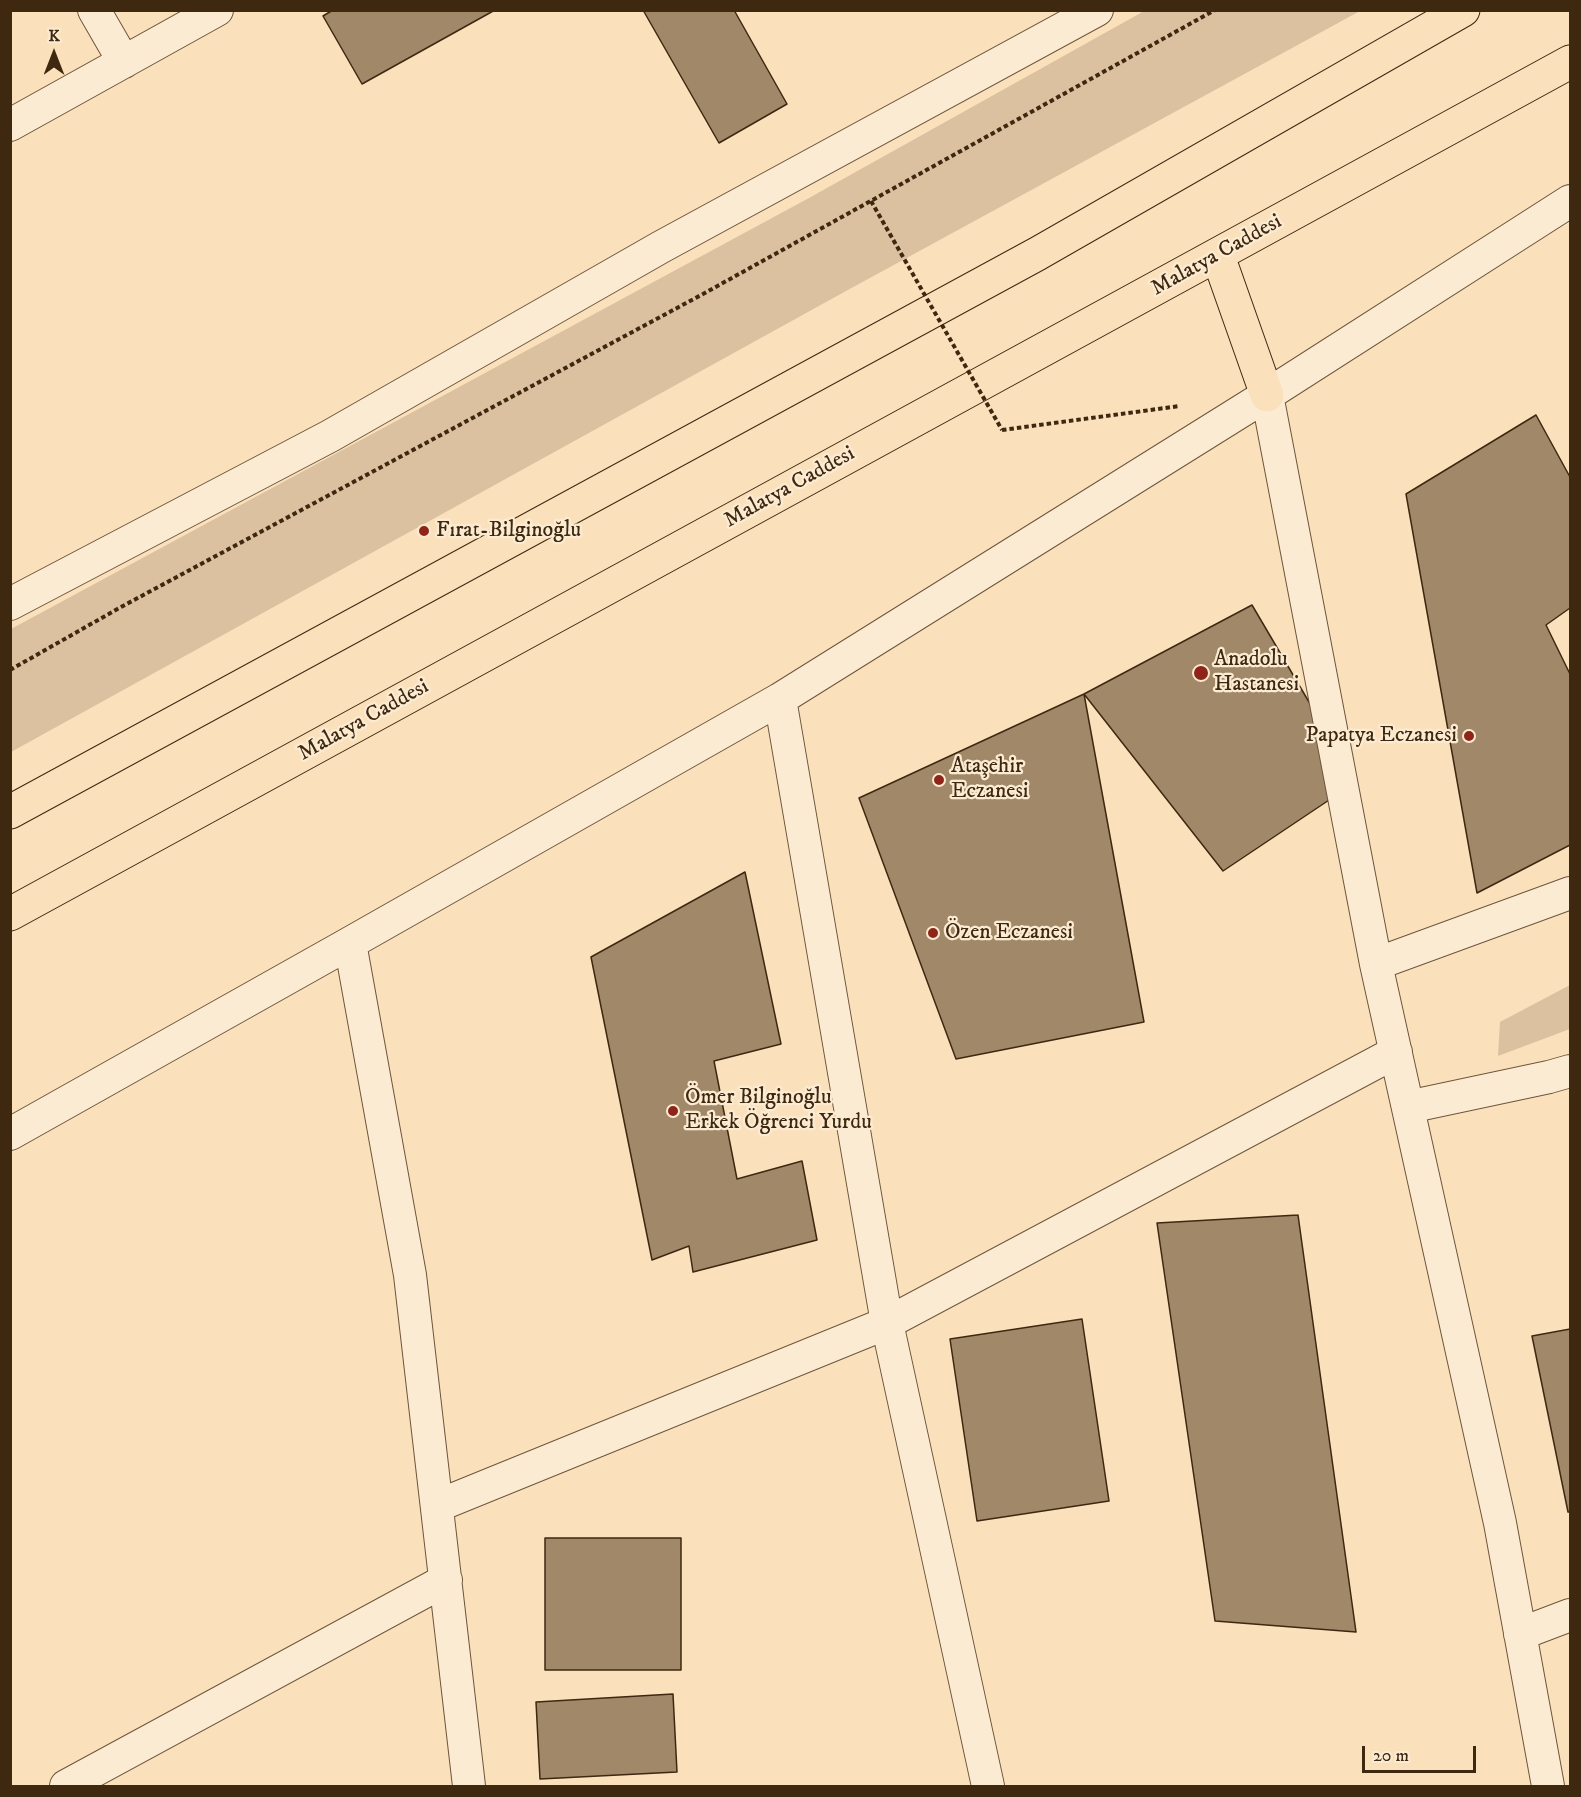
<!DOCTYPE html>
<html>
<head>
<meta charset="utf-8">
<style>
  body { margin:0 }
  #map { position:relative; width:1581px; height:1797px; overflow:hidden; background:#fbe0bc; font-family:"IM FELL DW Pica",serif }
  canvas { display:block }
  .frame { position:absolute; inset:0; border:12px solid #3e2810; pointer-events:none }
  .north { position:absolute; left:24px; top:24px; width:60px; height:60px; -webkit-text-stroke:4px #fcebd3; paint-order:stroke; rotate:0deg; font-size:16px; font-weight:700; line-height:24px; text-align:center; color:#3e2810 }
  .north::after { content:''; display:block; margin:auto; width:21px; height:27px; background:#3e2810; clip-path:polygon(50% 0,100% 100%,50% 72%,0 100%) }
  .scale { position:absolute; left:1362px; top:1746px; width:114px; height:27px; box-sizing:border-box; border:3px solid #3e2810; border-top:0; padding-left:8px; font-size:18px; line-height:21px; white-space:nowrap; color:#3e2810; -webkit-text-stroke:4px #fcebd3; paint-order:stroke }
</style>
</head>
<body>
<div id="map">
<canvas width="1581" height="1797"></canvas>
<div class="frame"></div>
<div class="north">K</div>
<div class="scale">20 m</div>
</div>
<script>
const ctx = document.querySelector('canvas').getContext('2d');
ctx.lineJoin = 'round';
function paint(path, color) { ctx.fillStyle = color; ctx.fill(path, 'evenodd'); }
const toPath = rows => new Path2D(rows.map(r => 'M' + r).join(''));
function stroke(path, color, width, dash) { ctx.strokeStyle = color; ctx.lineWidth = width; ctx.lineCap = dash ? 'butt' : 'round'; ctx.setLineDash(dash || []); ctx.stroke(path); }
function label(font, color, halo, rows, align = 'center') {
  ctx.font = font + ' "IM FELL DW Pica",serif'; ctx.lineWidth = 4.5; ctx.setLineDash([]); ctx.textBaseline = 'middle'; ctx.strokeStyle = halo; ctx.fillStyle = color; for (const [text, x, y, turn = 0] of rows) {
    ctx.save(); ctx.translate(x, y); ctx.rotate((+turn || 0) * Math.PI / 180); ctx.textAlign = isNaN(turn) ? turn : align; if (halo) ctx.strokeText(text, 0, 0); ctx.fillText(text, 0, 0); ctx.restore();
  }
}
paint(toPath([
  [1146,10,1360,11,846,291,11,752,11,629,809,198],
  [1570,985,1570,1029,1498,1056,1500,1022]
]), '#dbc19f');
const building = toPath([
  [333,10,495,10,362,84,323,16,333,10],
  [643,10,734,10,787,104,719,143,643,10],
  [1536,415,1570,477,1570,608,1546,625,1570,674,1570,845,1477,893,1406,494,1536,415],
  [1252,605,1356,782,1223,871,1084,694,1252,605],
  [1084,694,1144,1022,956,1059,859,798,1084,694],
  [745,872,781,1044,714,1061,737,1179,802,1161,817,1240,693,1272,689,1246,652,1260,591,957,745,872],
  [1298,1215,1356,1632,1215,1621,1157,1223,1298,1215],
  [1082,1319,1109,1501,977,1521,950,1339,1082,1319],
  [1570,1329,1570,1512,1568,1512,1532,1336,1570,1329],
  [545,1538,681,1538,681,1670,545,1670,545,1538],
  [673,1694,677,1772,540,1779,536,1702,673,1694]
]);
paint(building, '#a08869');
stroke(building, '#3e2810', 1.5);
const minor = toPath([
  [94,10,124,62],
  [10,125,217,10],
  [1267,395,1376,964,1500,1523,1548,1786],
  [10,604,330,436,661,247,1097,10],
  [780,699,887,1323,988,1786],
  [1376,964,1570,893],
  [1408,1107,1549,1077,1570,1071],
  [10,1134,350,943],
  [437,1506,887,1323,1396,1052],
  [1520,1634,1570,1615],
  [66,1786,446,1580],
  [469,1786,410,1275,350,943,780,699,1267,395,1570,201]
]);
const trunk = toPath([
  [1218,256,1267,395],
  [10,812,1037,254,1463,10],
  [10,914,1570,62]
]);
stroke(minor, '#6d563b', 34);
stroke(trunk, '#3e2810', 35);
stroke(toPath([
  [1002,430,1180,406],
  [10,670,121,607,703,294,1215,10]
]), '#3e2810', 4, [4.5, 3]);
stroke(minor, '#fcebd3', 32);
stroke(trunk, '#fbe0bc', 33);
stroke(toPath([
  [871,201,1002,430]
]), '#3e2810', 4, [4.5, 3]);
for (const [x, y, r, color] of [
  [424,531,6,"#8f2418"],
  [1201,673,8,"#8f2418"],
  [1469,736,6,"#8f2418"],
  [939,780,6,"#8f2418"],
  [933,933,6,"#8f2418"],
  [673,1111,6,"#8f2418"]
]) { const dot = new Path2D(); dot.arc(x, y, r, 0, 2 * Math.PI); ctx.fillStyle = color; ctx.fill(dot); stroke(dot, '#fcebd3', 2); }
label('22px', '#3e2810', '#fcebd3', [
  ["Malatya Caddesi",1217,256,-29],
  ["Malatya Caddesi",790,488,-29],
  ["Malatya Caddesi",364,721,-29]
]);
label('22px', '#3e2810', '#fcebd3', [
  ["Fırat-Bilginoğlu",436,531],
  ["Anadolu",1214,660],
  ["Hastanesi",1214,685],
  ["Papatya Eczanesi",1457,736,"right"],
  ["Ataşehir",951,767],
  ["Eczanesi",951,792],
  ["Özen Eczanesi",945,933],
  ["Ömer Bilginoğlu",685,1098],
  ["Erkek Öğrenci Yurdu",685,1123]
], 'left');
</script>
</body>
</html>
